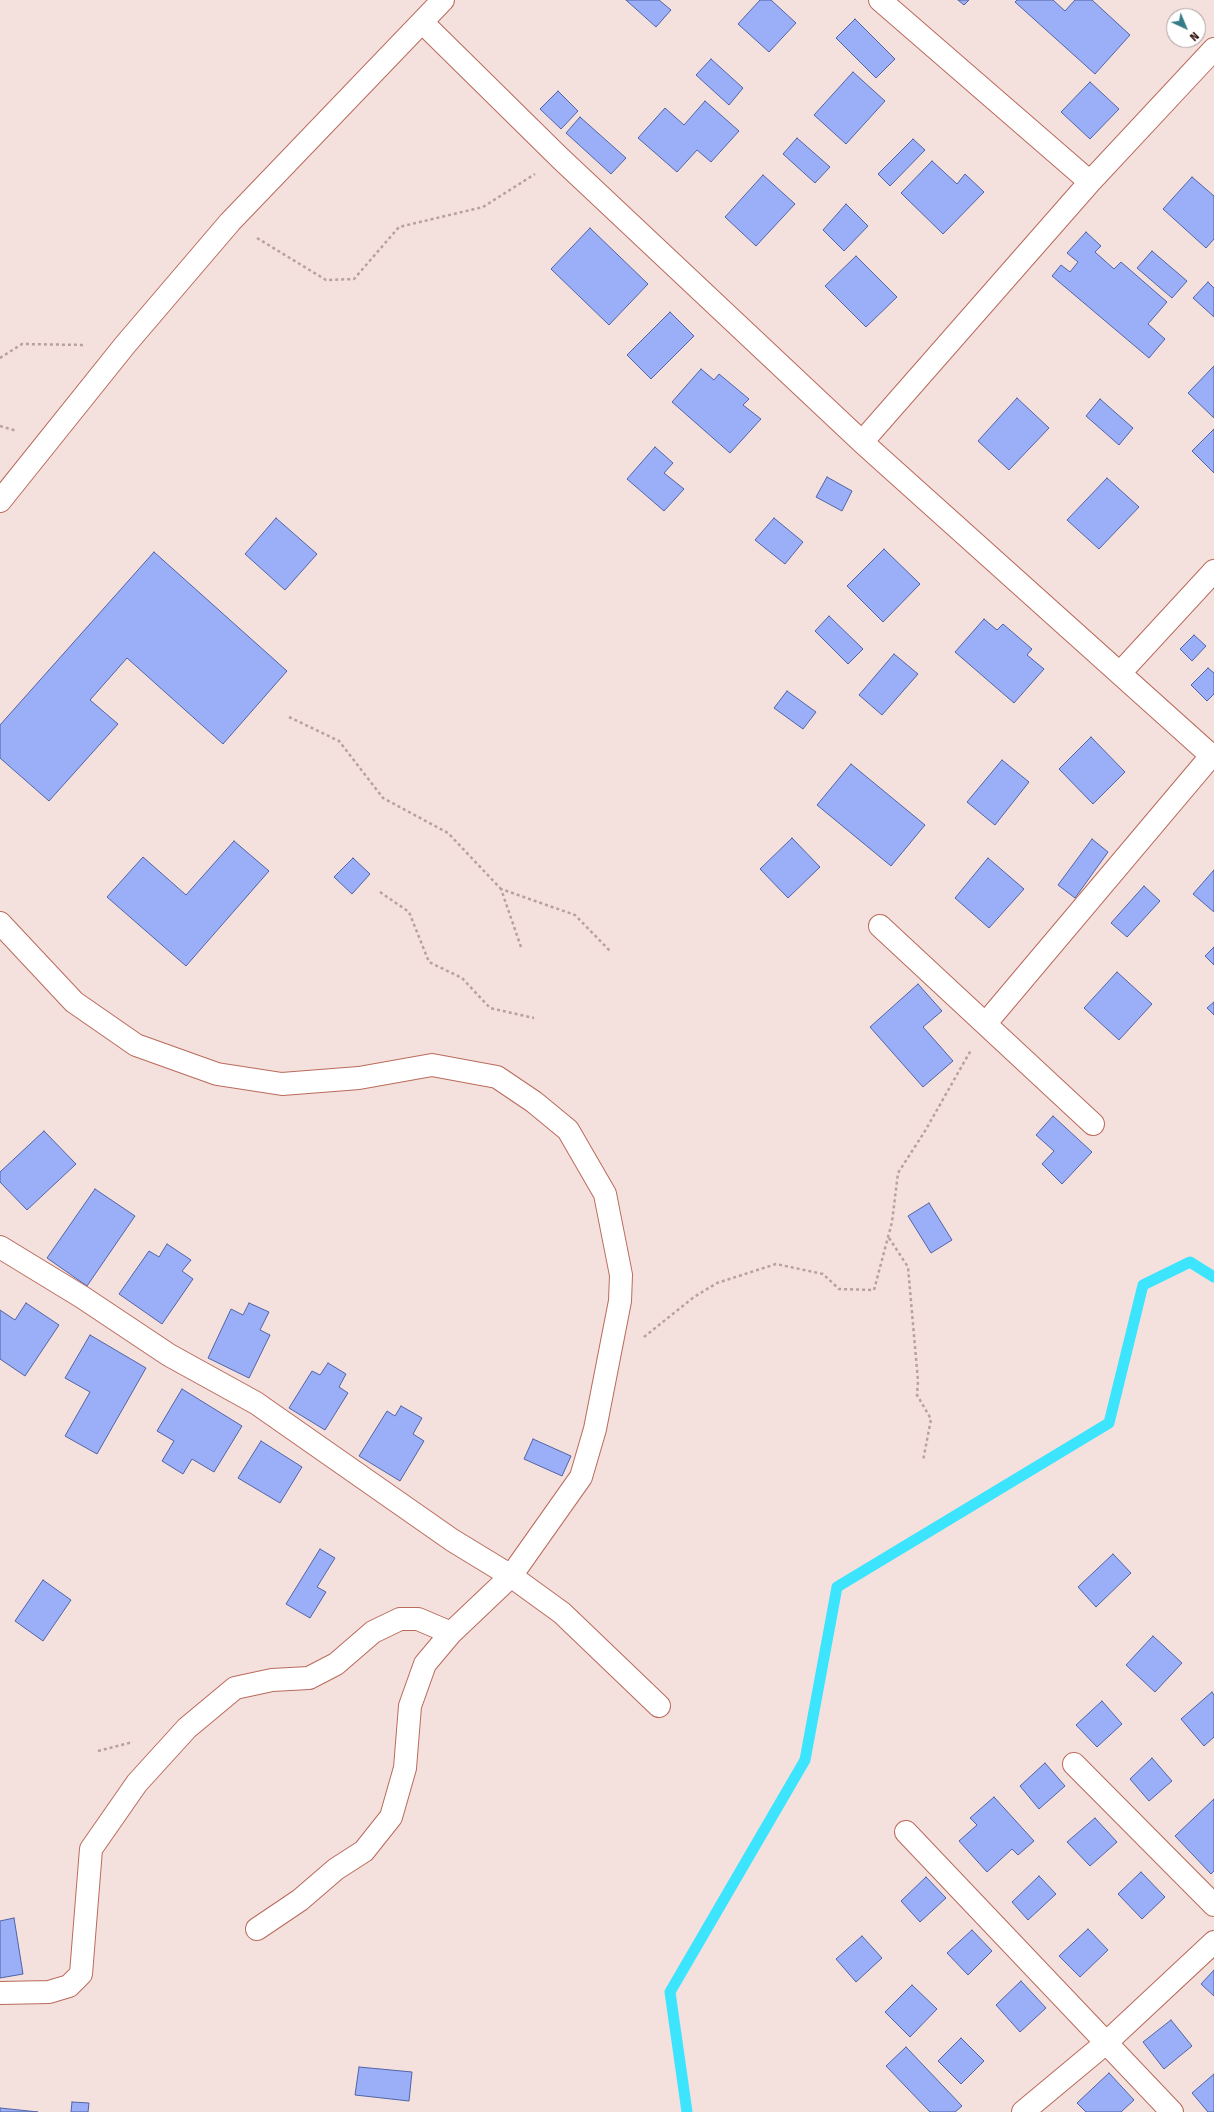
<!DOCTYPE html>
<html>
<head>
<meta charset="utf-8">
<style>
  body { margin:0 }
  #map { position:relative; width:1214px; height:2112px; overflow:hidden; background:#f4e1dd; font-family:"Fira Sans",sans-serif }
  canvas { display:block }
  .north { position:absolute; left:1166px; top:8px; width:40px; height:40px; box-sizing:border-box; background:#fff; border:1px solid #ab9e9c; border-radius:50%; rotate:136deg; font-size:11px; font-weight:700; line-height:16px; text-align:center; color:#2c0d08 }
  .north::after { content:''; display:block; margin:auto; width:14px; height:18px; background:#357b88; clip-path:polygon(50% 0,100% 100%,50% 72%,0 100%) }
</style>
</head>
<body>
<div id="map">
<canvas width="1214" height="2112"></canvas>
<div class="north">N</div>
</div>
<script>
const ctx = document.querySelector('canvas').getContext('2d');
ctx.lineJoin = 'round';
const toPath = rows => new Path2D(rows.map(r => 'M' + r).join(''));
function stroke(path, color, width, dash) { ctx.strokeStyle = color; ctx.lineWidth = width; ctx.lineCap = dash ? 'butt' : 'round'; ctx.setLineDash(dash || []); ctx.stroke(path); }
function paint(path, color) { ctx.fillStyle = color; ctx.fill(path, 'evenodd'); }
stroke(toPath([
  [687,2112,670,1992,805,1760,837,1587,1109,1423,1143,1285,1190,1262,1214,1277]
]), '#3ce4fe', 11);
const building = toPath([
  [626,0,659,0,671,10,656,27,626,0],
  [760,0,771,0,796,23,769,52,738,24,760,0],
  [958,0,969,0,964,5,958,0],
  [1017,0,1053,0,1065,11,1075,0,1092,0,1130,35,1095,74,1015,2,1017,0],
  [855,19,895,59,876,78,836,38,855,19],
  [711,59,743,88,729,105,696,75,711,59],
  [853,72,885,101,846,144,814,115,853,72],
  [1090,82,1119,109,1090,139,1061,112,1090,82],
  [558,91,578,111,561,129,540,109,558,91],
  [705,101,739,131,711,162,697,150,677,172,638,138,665,108,684,125,705,101],
  [580,117,626,158,611,174,566,133,580,117],
  [797,138,830,167,815,183,783,154,797,138],
  [913,139,925,150,890,186,878,174,913,139],
  [932,161,957,184,965,174,984,192,943,234,901,193,932,161],
  [763,175,795,204,756,246,725,217,763,175],
  [1192,177,1214,196,1214,239,1206,248,1163,209,1192,177],
  [846,204,868,226,844,251,823,230,846,204],
  [590,228,648,284,609,325,551,269,590,228],
  [1086,232,1101,246,1095,252,1114,269,1121,262,1167,302,1148,324,1165,339,1149,358,1052,276,1061,265,1070,272,1078,262,1067,253,1086,232],
  [1152,251,1187,281,1172,298,1137,268,1152,251],
  [856,256,897,297,866,327,825,286,856,256],
  [1208,282,1214,288,1214,317,1193,298,1208,282],
  [670,312,694,336,651,379,627,355,670,312],
  [1214,366,1214,418,1188,393,1214,366],
  [701,369,714,380,719,374,749,399,743,405,761,419,730,453,672,402,701,369],
  [1017,398,1049,428,1009,470,978,441,1017,398],
  [1100,399,1133,428,1119,445,1086,416,1100,399],
  [1214,429,1214,473,1192,451,1214,429],
  [655,447,673,463,664,473,684,489,664,511,627,479,655,447],
  [827,477,852,491,842,511,816,497,827,477],
  [1107,478,1139,507,1099,549,1067,520,1107,478],
  [276,518,317,554,285,590,245,554,276,518],
  [774,518,803,542,785,564,755,540,774,518],
  [884,549,920,584,883,622,847,586,884,549],
  [154,552,287,671,223,744,127,658,90,700,118,724,49,801,0,758,0,725,154,552],
  [829,616,863,649,848,664,815,631,829,616],
  [984,619,997,630,1003,624,1032,649,1027,655,1044,669,1014,703,955,652,984,619],
  [1194,635,1206,646,1192,661,1180,649,1194,635],
  [894,654,918,674,882,715,859,695,894,654],
  [1208,668,1214,673,1214,694,1207,701,1191,685,1208,668],
  [787,691,816,712,803,729,774,708,787,691],
  [1091,737,1125,772,1093,804,1059,769,1091,737],
  [1002,760,1029,782,995,825,967,802,1002,760],
  [851,764,925,825,891,866,817,805,851,764],
  [792,838,820,867,788,898,760,869,792,838],
  [1092,839,1108,852,1075,898,1058,885,1092,839],
  [234,841,269,871,186,966,107,897,143,857,186,895,234,841],
  [353,858,370,874,352,894,334,877,353,858],
  [988,858,1024,889,989,928,955,898,988,858],
  [1214,870,1214,912,1193,894,1214,870],
  [1144,886,1160,901,1127,937,1111,923,1144,886],
  [1214,947,1214,965,1205,956,1214,947],
  [1117,972,1152,1004,1119,1040,1084,1008,1117,972],
  [918,984,942,1011,923,1027,953,1061,923,1087,870,1027,918,984],
  [1214,1002,1214,1015,1207,1008,1214,1002],
  [1053,1116,1092,1152,1062,1184,1042,1164,1054,1151,1036,1135,1053,1116],
  [44,1131,76,1164,27,1210,0,1182,0,1172,44,1131],
  [95,1189,135,1216,87,1286,47,1258,95,1189],
  [929,1203,952,1240,931,1253,908,1216,929,1203],
  [167,1244,191,1260,182,1271,193,1279,162,1324,119,1294,149,1251,159,1257,167,1244],
  [26,1303,59,1325,25,1376,0,1359,0,1310,15,1320,26,1303],
  [249,1303,269,1312,260,1330,270,1335,249,1378,208,1358,231,1309,243,1315,249,1303],
  [90,1335,146,1368,97,1454,65,1436,90,1392,65,1378,90,1335],
  [328,1363,346,1374,339,1387,348,1393,325,1430,289,1408,312,1371,320,1375,328,1363],
  [182,1389,242,1426,214,1472,192,1459,183,1474,162,1461,174,1441,157,1431,182,1389],
  [401,1406,422,1418,413,1434,424,1441,400,1481,359,1456,387,1411,395,1416,401,1406],
  [533,1439,571,1456,562,1476,524,1459,533,1439],
  [261,1441,302,1467,280,1503,238,1478,261,1441],
  [320,1549,335,1558,317,1587,326,1592,310,1618,286,1604,320,1549],
  [1113,1554,1131,1573,1096,1607,1078,1587,1113,1554],
  [43,1580,71,1600,43,1641,15,1621,43,1580],
  [1153,1636,1182,1663,1155,1692,1126,1665,1153,1636],
  [1212,1692,1214,1695,1214,1737,1204,1746,1181,1719,1212,1692],
  [1102,1701,1122,1724,1097,1747,1076,1725,1102,1701],
  [1152,1758,1172,1781,1149,1801,1130,1779,1152,1758],
  [1045,1763,1065,1786,1039,1809,1020,1786,1045,1763],
  [994,1797,1034,1841,1018,1855,1012,1849,987,1872,959,1841,977,1825,970,1818,994,1797],
  [1214,1799,1214,1871,1211,1874,1175,1836,1214,1799],
  [1095,1818,1117,1842,1090,1866,1067,1842,1095,1818],
  [1141,1872,1165,1897,1142,1919,1118,1894,1141,1872],
  [1039,1876,1056,1894,1028,1920,1012,1902,1039,1876],
  [926,1877,946,1898,920,1922,901,1901,926,1877],
  [14,1918,23,1974,0,1978,0,1921,14,1918],
  [1088,1929,1108,1950,1080,1977,1059,1956,1088,1929],
  [972,1930,992,1951,968,1975,947,1953,972,1930],
  [862,1936,882,1958,856,1982,836,1959,862,1936],
  [1214,1970,1214,1996,1201,1984,1214,1970],
  [1021,1981,1046,2008,1020,2032,996,2005,1021,1981],
  [912,1985,937,2009,910,2037,885,2012,912,1985],
  [1171,2020,1192,2046,1164,2069,1143,2042,1171,2020],
  [961,2038,984,2061,961,2084,938,2061,961,2038],
  [906,2047,962,2106,955,2112,930,2112,886,2066,906,2047],
  [359,2067,412,2072,409,2101,355,2095,359,2067],
  [1109,2073,1134,2100,1121,2112,1086,2112,1077,2103,1109,2073],
  [1214,2074,1214,2112,1208,2112,1192,2093,1214,2074],
  [72,2102,89,2103,88,2112,71,2112,72,2102],
  [0,2108,38,2112,0,2112,0,2108]
]);
paint(building, '#9aaff7');
stroke(building, '#5263a4', 1);
const minor = toPath([
  [880,0,1090,182],
  [422,22,560,158,862,442,1214,758],
  [862,442,1090,182,1214,49],
  [0,501,125,345,230,222,443,0],
  [1120,673,1214,571],
  [0,923,74,1002,136,1045,217,1074,282,1084,359,1078,432,1065,497,1077,534,1102,568,1130,605,1194,621,1275,620,1301,595,1429,581,1477,511,1576,451,1633,425,1664,410,1706,405,1768,391,1817,364,1851,336,1869,300,1900,257,1929],
  [880,926,1093,1124],
  [986,1023,1211,756],
  [0,1247,82,1297,169,1355,256,1403,452,1540,511,1576,562,1613,659,1706],
  [1074,1764,1214,1905],
  [906,1832,1172,2112],
  [0,1993,49,1992,69,1986,81,1974,91,1849,137,1783,187,1728,235,1688,272,1680,309,1678,336,1664,373,1632,400,1619,418,1619,451,1633],
  [1023,2112,1107,2042,1214,1942]
]);
stroke(minor, '#ba6a5b', 24);
stroke(toPath([
  [257,238,326,280,354,279,399,227,483,207,535,174],
  [0,358,22,344,85,345],
  [0,426,17,431],
  [289,717,339,741,383,798,448,833,501,889],
  [380,892,409,912,429,962,462,978,490,1008,534,1018],
  [521,947,501,889,575,915,611,952],
  [889,1238,908,1267,918,1381,917,1395,931,1419,923,1461],
  [644,1337,694,1297,717,1283,776,1264,823,1274,839,1289,874,1290,892,1222,898,1173,925,1131,971,1050],
  [98,1751,133,1742]
]), '#b8a19d', 2.5, [3, 3]);
stroke(minor, '#fff', 22);
</script>
</body>
</html>
